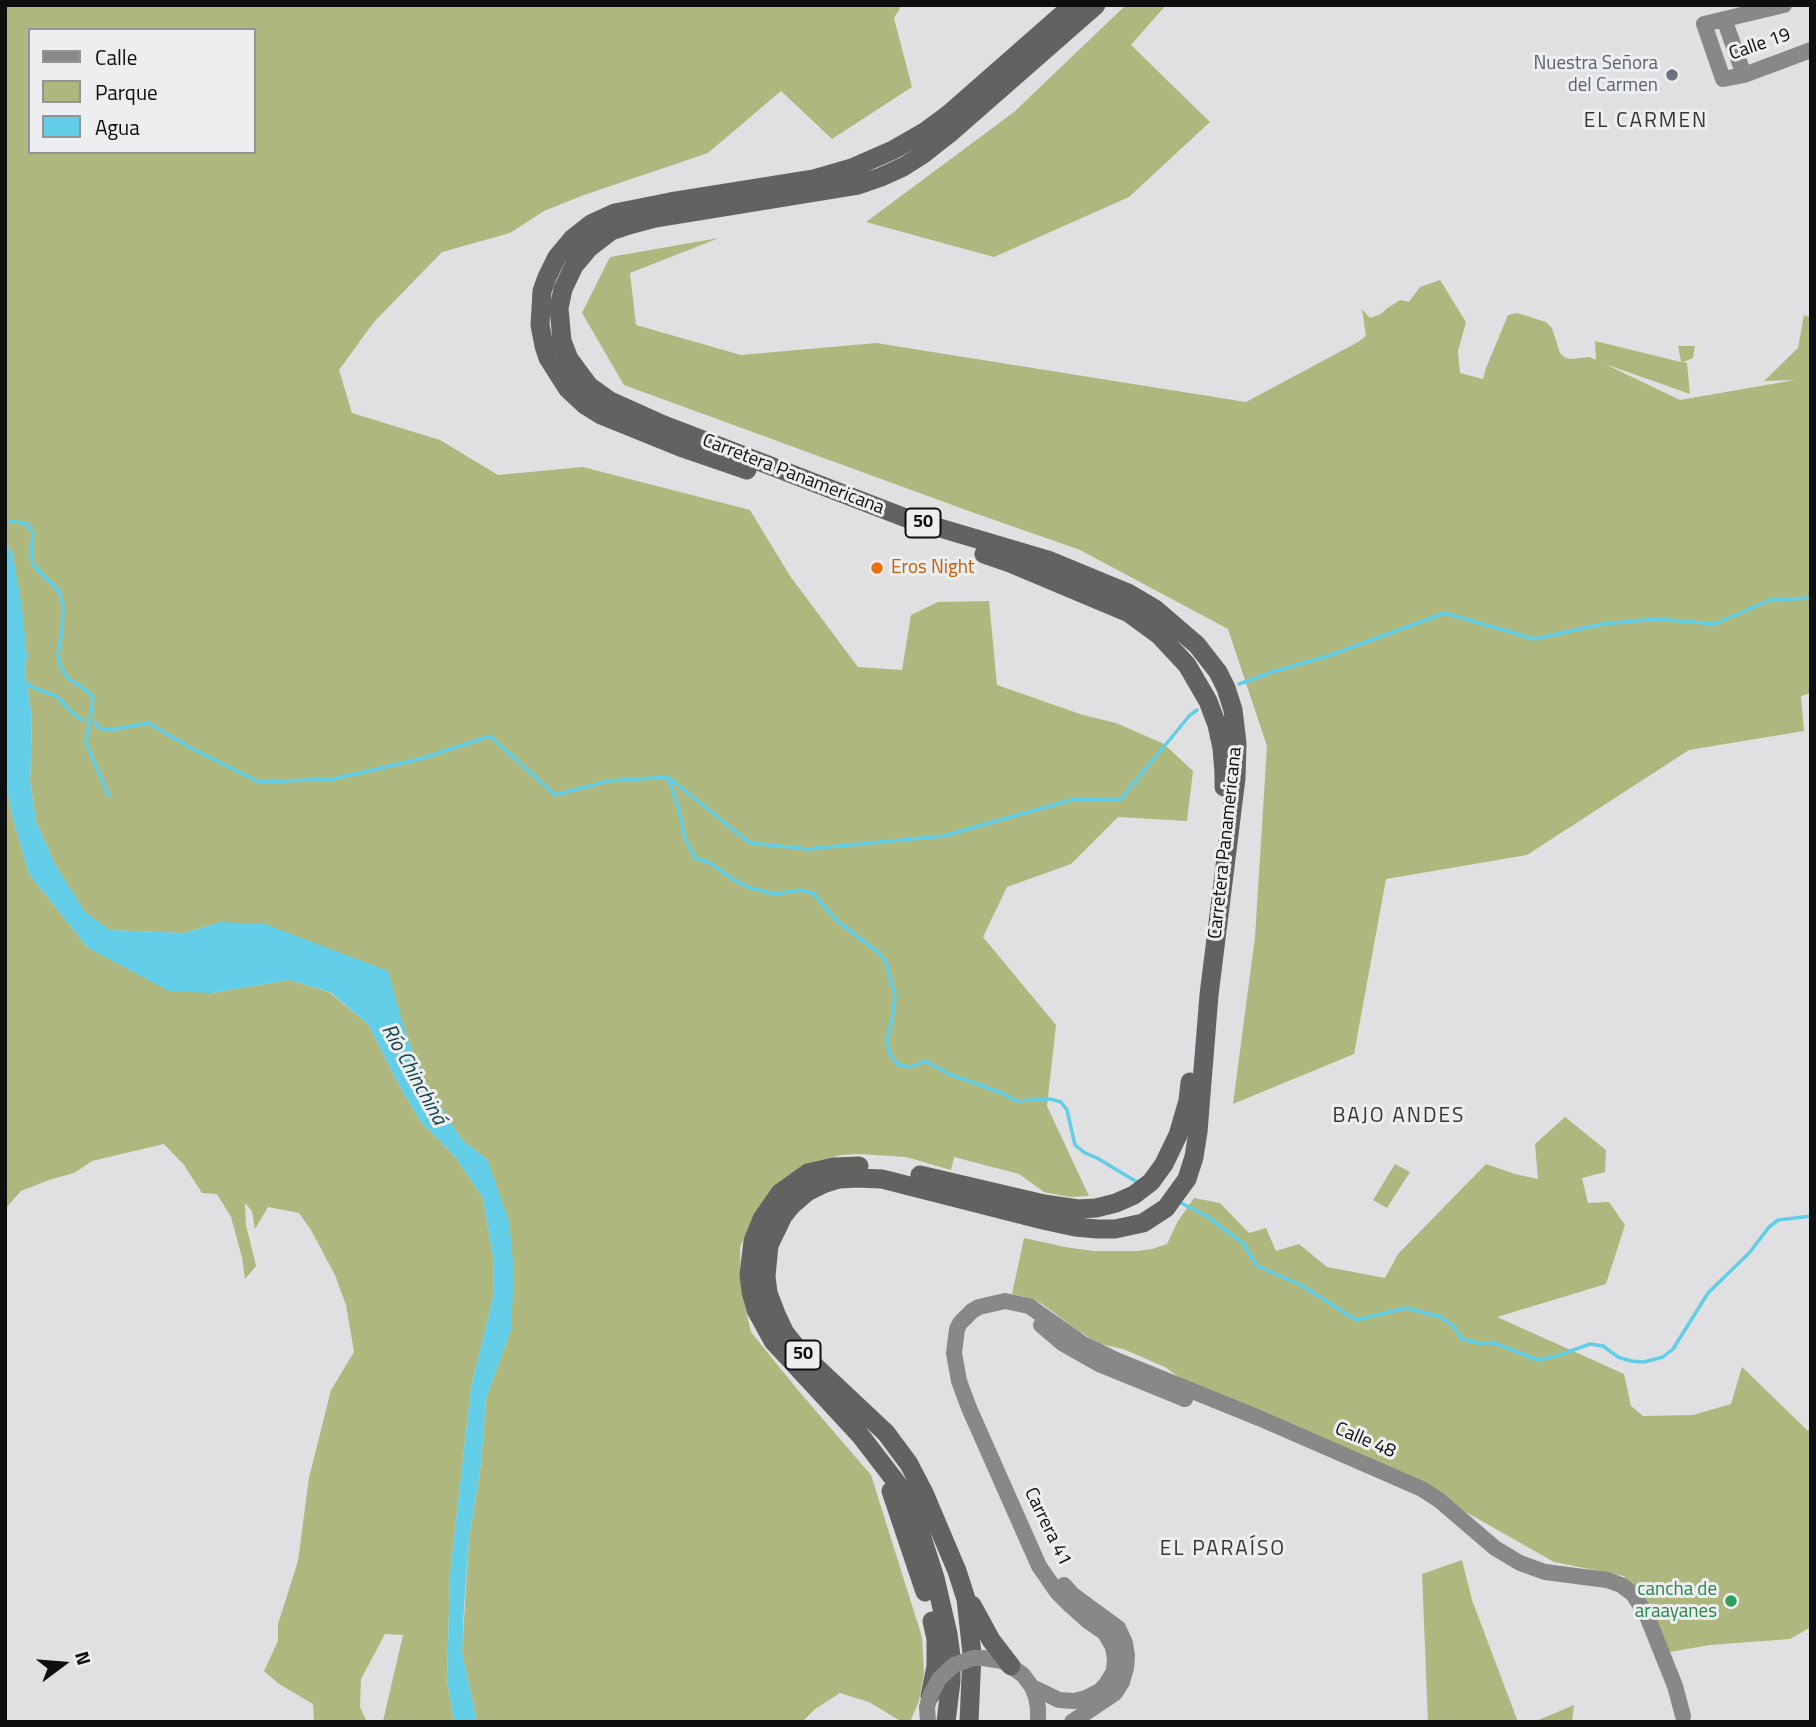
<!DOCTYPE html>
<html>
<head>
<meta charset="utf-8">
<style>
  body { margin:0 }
  #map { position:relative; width:1816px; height:1727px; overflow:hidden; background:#e0e0e2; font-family:"Titillium Web",sans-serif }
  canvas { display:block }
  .frame { position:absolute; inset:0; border:7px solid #0d0e0e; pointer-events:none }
  .legend { position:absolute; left:28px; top:28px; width:228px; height:126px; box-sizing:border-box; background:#edeeef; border:2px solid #939495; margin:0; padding:9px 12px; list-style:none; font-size:21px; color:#0d0e0e }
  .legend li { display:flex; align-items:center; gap:14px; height:35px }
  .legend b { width:35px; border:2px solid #939495 }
  .north { position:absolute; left:28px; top:1629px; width:70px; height:70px; -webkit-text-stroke:5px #edeeef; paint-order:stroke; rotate:74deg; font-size:19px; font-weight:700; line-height:28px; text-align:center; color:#0d0e0e }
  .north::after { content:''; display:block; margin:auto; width:24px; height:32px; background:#0d0e0e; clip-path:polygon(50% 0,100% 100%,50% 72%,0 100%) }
</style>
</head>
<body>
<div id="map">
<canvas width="1816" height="1727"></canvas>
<div class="frame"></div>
<ul class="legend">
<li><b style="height:9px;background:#898888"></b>Calle</li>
<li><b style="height:19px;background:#aeb87e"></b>Parque</li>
<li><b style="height:19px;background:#61cde6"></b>Agua</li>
</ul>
<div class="north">N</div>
</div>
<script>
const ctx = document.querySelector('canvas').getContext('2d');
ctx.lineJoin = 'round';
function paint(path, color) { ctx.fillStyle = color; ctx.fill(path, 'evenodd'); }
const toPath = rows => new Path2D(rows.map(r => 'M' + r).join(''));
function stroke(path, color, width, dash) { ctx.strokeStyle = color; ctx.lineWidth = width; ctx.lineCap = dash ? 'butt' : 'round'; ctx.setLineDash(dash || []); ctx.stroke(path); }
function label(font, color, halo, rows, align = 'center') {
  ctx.font = font + ' "Titillium Web",sans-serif'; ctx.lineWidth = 6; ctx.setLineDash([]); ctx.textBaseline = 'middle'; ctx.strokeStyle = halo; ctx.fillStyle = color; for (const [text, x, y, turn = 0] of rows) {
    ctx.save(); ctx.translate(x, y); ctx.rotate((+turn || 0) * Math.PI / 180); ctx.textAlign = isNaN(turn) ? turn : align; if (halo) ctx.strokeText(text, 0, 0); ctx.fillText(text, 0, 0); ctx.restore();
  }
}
paint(toPath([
  [5,5,902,5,894,18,912,87,832,139,781,91,708,153,584,195,544,211,510,233,442,252,374,322,339,370,352,413,440,440,498,475,583,467,750,510,790,576,858,667,902,670,911,615,938,602,989,601,997,685,1083,715,1116,723,1164,744,1193,771,1187,821,1118,817,1071,864,1007,887,983,937,1056,1025,1047,1106,1089,1196,1069,1197,1044,1192,1019,1174,954,1157,951,1170,906,1157,859,1154,841,1155,817,1161,758,1209,740,1247,741,1290,751,1332,797,1389,871,1475,922,1637,924,1673,919,1701,910,1722,902,1722,869,1702,840,1693,815,1709,802,1722,477,1722,462,1652,469,1539,481,1463,486,1398,511,1330,487,1159,463,1141,425,1083,405,1031,221,922,184,933,110,930,85,913,55,864,36,821,30,782,32,719,25,672,27,656,12,551,5,542],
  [30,30,254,30,254,152,30,152],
  [1126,5,1166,5,1131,45,1210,122,1129,197,994,257,866,222,1014,112],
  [719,238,630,273,636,325,741,355,876,343,1246,402,1358,342,1366,336,1362,309,1370,318,1381,314,1386,309,1400,300,1409,302,1420,287,1440,280,1466,322,1458,351,1460,373,1483,379,1486,368,1508,315,1517,313,1546,322,1552,328,1560,353,1564,357,1570,359,1589,357,1596,360,1595,341,1681,362,1678,346,1695,346,1693,358,1683,362,1687,363,1690,394,1605,364,1680,400,1795,380,1764,381,1798,348,1804,315,1811,318,1811,693,1801,696,1804,731,1689,750,1527,855,1386,879,1354,1054,1233,1104,1255,937,1267,746,1228,629,1080,550,966,510,624,385,582,313,610,257],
  [5,779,13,819,29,874,88,948,212,993,289,980,329,992,368,1024,399,1085,421,1122,456,1158,483,1198,493,1257,494,1293,471,1388,450,1574,447,1679,454,1722,380,1722,383,1721,403,1635,385,1634,361,1679,360,1707,367,1722,314,1722,313,1704,279,1684,264,1671,278,1641,278,1624,298,1561,309,1478,331,1390,354,1352,346,1305,335,1275,311,1230,299,1213,268,1207,255,1229,252,1211,245,1203,246,1225,256,1266,245,1279,242,1257,231,1217,217,1194,202,1193,184,1165,164,1144,92,1161,74,1173,49,1180,21,1191,5,1209],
  [1565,1117,1606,1150,1605,1172,1582,1178,1588,1203,1609,1202,1625,1225,1606,1284,1497,1317,1624,1374,1631,1406,1643,1416,1693,1415,1731,1404,1742,1367,1807,1430,1811,1431,1811,1627,1790,1639,1710,1645,1670,1652,1624,1576,1554,1562,1457,1507,1183,1380,1165,1367,1123,1349,1100,1344,1077,1330,1042,1304,1030,1298,1012,1294,1024,1238,1065,1247,1093,1251,1137,1251,1152,1249,1167,1244,1178,1221,1194,1198,1220,1203,1249,1233,1266,1228,1276,1251,1299,1244,1327,1267,1385,1278,1398,1254,1486,1164,1515,1174,1538,1179,1535,1144],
  [1395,1164,1410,1172,1387,1208,1373,1200],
  [1462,1560,1472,1600,1518,1722,1428,1722,1422,1574],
  [1574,1705,1572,1722,1534,1722]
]), '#aeb87e');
paint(toPath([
  [5,542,12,551,22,607,27,656,25,672,32,719,30,782,36,821,55,864,85,912,110,930,184,933,221,922,265,924,388,971,405,1031,425,1083,463,1141,487,1159,509,1221,514,1272,511,1330,486,1398,481,1463,469,1539,464,1607,462,1652,477,1722,454,1722,447,1679,450,1574,471,1388,494,1293,493,1257,483,1198,456,1158,421,1122,399,1085,368,1024,330,992,289,980,212,993,169,991,88,948,29,874,13,819,5,779]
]), '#61cde6');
stroke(toPath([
  [5,522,17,522,27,524,33,533,31,555,33,565,59,591,63,606,62,630,58,655,61,668,69,679,86,690,91,695,93,701,86,743,109,796],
  [23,681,32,687,58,697,70,711,82,720],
  [1239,684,1272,672,1328,656,1445,613,1534,639,1602,624,1657,619,1715,624,1770,600,1811,598],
  [95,722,99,728,110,730,148,723,191,748,259,782,333,779,420,759,490,736,555,795,608,781,668,777,750,843,807,849,943,836,1075,799,1120,800,1190,715,1197,710],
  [668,777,679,810,685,838,695,858,710,863,734,880,750,888,775,894,801,890,814,894,836,920,879,953,886,962,895,996,892,1020,887,1041,890,1055,899,1065,910,1067,925,1061,949,1074,1002,1093,1016,1101,1050,1099,1061,1102,1067,1110,1075,1145,1085,1153,1097,1158,1137,1182],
  [1179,1202,1205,1215,1243,1243,1257,1266,1301,1285,1356,1320,1406,1308,1441,1317,1453,1326,1462,1339,1478,1343,1494,1343,1538,1360,1557,1356,1590,1344,1603,1346,1618,1357,1631,1361,1644,1362,1663,1357,1673,1349,1708,1293,1750,1252,1769,1227,1778,1220,1811,1216]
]), '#61cde6', 3.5);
stroke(toPath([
  [1784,5,1704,24,1723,79,1744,75,1811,50],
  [1724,19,1744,75],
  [1041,1325,1062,1343,1099,1364,1185,1399],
  [1064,1585,1073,1595,1118,1628,1125,1643,1127,1656,1126,1668,1122,1682,1115,1693,1072,1722],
  [983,1658,1002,1661,1011,1666,1023,1675,1032,1687,1036,1697,1038,1708,1038,1722],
  [1032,1687,1059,1700,1074,1701,1086,1698,1100,1691,1107,1683,1114,1671,1115,1659,1113,1647,1105,1633,1088,1621,1070,1605,1057,1592,1039,1566,969,1408,959,1381,954,1353,957,1329,960,1323,972,1311,979,1307,1005,1301,1029,1306,1083,1344,1116,1360,1259,1418,1422,1489,1439,1500,1495,1548,1520,1563,1545,1572,1607,1580,1621,1585,1633,1594,1647,1616,1675,1686,1683,1716]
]), '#898888', 16);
stroke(toPath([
  [747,470,680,447,601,415,585,405,567,388,548,358,544,346,540,325,542,291,547,277,557,257,572,239,591,224,615,213,670,202,814,179,852,168,893,150,926,131,949,114,1073,5],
  [984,554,1010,563,1129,613,1159,635,1187,665,1208,701,1217,725,1222,748,1224,773,1224,787],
  [859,1166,833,1167,808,1173,780,1193,762,1219,753,1241,749,1275,751,1292,756,1310,773,1341,860,1435,900,1487,914,1513,935,1578,948,1634,951,1656,951,1681,946,1722],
  [920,1175,1044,1204,1078,1209,1096,1208,1116,1203,1134,1195,1151,1182,1164,1164,1178,1135,1188,1101,1190,1082],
  [891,1491,925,1592],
  [972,1605,991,1640,1011,1666],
  [930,1696,936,1666,936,1639,932,1621],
  [969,1722,972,1654,966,1599,957,1571,924,1493,909,1464,886,1433,802,1354,785,1333,776,1314,768,1293,766,1276,769,1245,783,1216,792,1205,807,1192,823,1184,839,1179,857,1178,882,1179,1043,1220,1075,1227,1097,1229,1115,1229,1143,1223,1166,1208,1187,1179,1194,1157,1198,1132,1209,995,1236,778,1237,743,1233,710,1226,688,1218,672,1197,645,1155,609,1128,593,1048,560,906,518,659,423,610,401,589,386,569,359,562,341,559,308,563,289,574,266,589,248,611,231,629,225,655,218,858,185,881,177,903,167,922,155,950,133,1096,5]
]), '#646261', 19);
stroke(toPath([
  [928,1722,927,1707,930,1696,939,1679,954,1665,973,1658,983,1658]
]), '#898888', 16);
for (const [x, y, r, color] of [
  [1672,75,7,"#6b7280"],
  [877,568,7,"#e8710a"],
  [1731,1601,7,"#2e9e5b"]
]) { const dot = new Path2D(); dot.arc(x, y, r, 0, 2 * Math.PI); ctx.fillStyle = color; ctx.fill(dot); stroke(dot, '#edeeef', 2.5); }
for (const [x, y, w] of [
  [923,523,35],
  [803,1355,35]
]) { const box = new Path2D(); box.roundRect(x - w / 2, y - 14.5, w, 29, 5); ctx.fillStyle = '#edeeef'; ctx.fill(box); stroke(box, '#0d0e0e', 2); }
label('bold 18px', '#0d0e0e', null, [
  ["50",923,523],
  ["50",803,1355]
]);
label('19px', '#0d0e0e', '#edeeef', [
  ["Calle 19",1760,45,-19],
  ["Carretera Panamericana",793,475,21],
  ["Carretera Panamericana",1226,843,-84],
  ["Calle 48",1365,1441,23],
  ["Carrera 41",1047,1527,64]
]);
label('19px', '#5b616d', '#edeeef', [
  ["Nuestra Señora",1658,64],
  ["del Carmen",1658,86]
], 'right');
label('19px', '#c56008', '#edeeef', [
  ["Eros Night",891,568]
], 'left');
label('19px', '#27864d', '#edeeef', [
  ["cancha de",1717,1590],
  ["araayanes",1717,1612]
], 'right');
ctx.letterSpacing = '2px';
label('21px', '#343536', '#edeeef', [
  ["EL CARMEN",1646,122],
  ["BAJO ANDES",1399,1117],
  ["EL PARAÍSO",1223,1550]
]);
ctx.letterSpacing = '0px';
label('italic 21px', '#0a3d48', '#edeeef', [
  ["Río Chinchiná",413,1075,61]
]);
</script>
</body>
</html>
